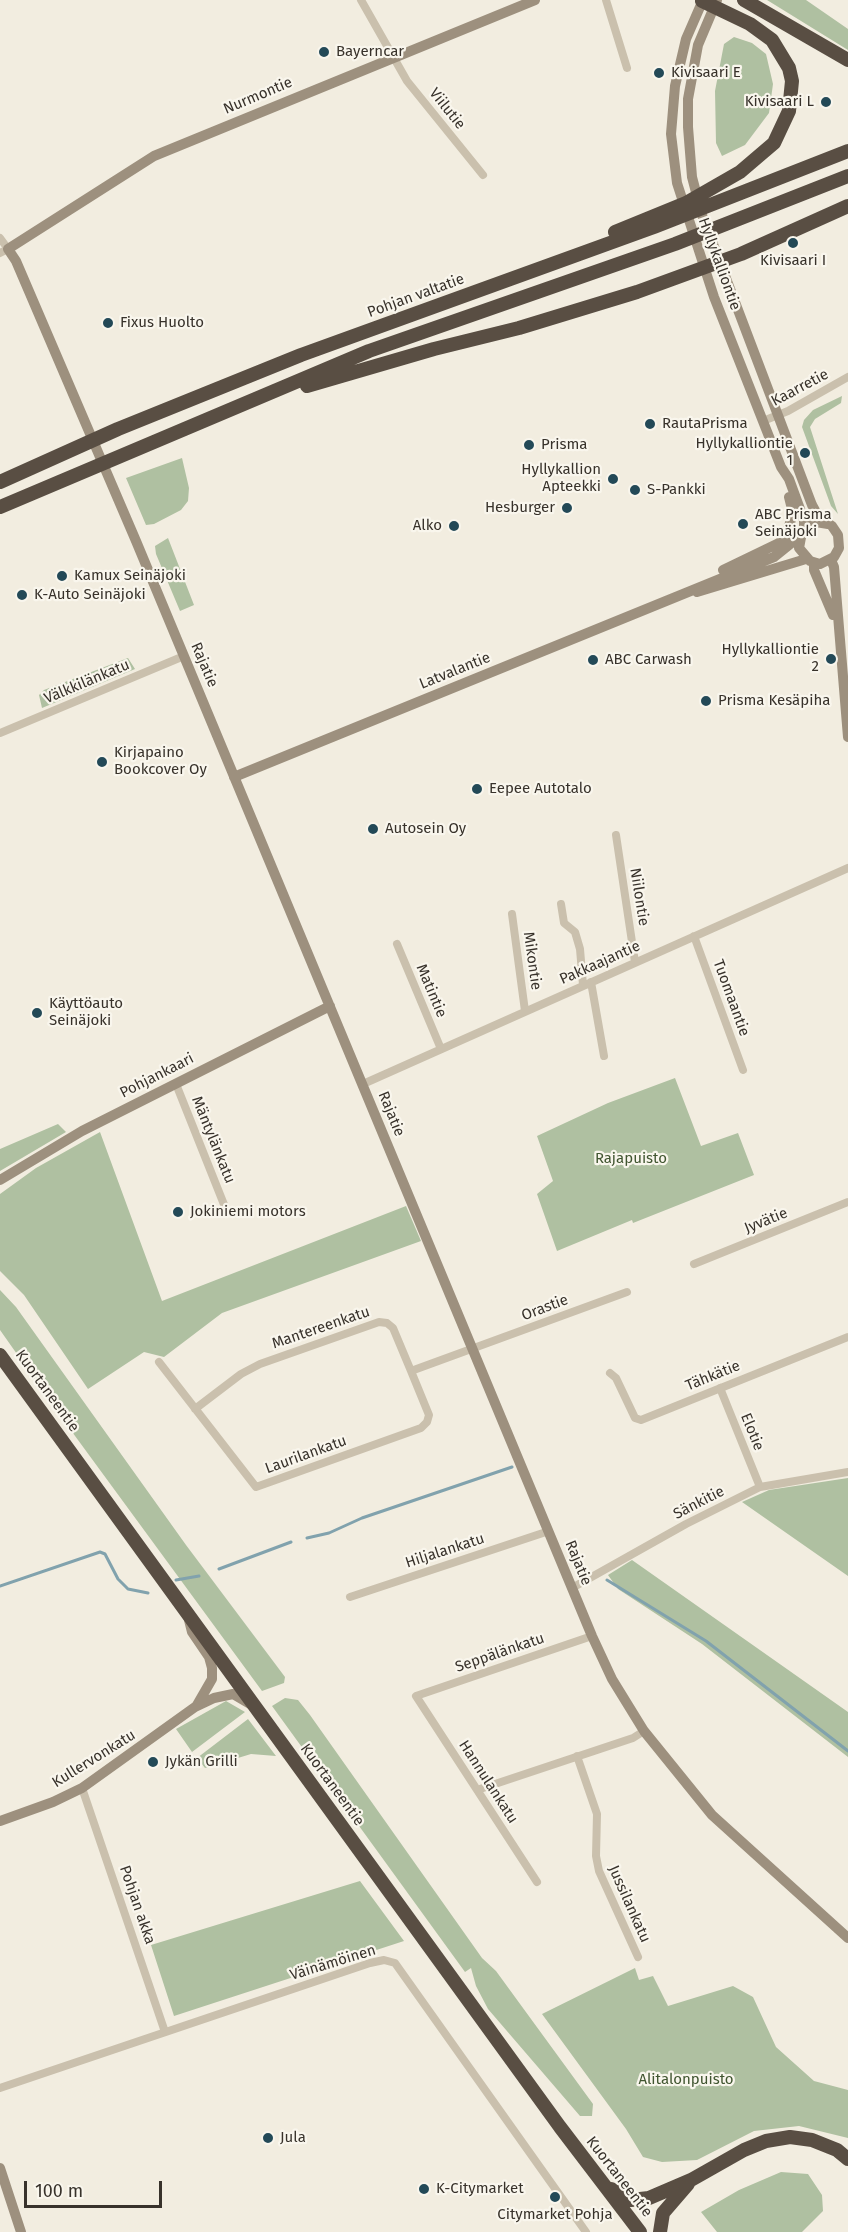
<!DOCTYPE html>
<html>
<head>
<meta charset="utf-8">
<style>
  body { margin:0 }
  #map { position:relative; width:848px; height:2232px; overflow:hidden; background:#f2ede0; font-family:"Fira Sans",sans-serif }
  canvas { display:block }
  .scale { position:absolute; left:24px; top:2181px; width:138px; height:27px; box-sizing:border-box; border:3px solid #38322b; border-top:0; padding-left:8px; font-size:18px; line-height:21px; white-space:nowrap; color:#38322b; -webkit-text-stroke:4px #f9f6ed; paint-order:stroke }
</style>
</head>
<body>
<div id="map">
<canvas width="848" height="2232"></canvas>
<div class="scale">100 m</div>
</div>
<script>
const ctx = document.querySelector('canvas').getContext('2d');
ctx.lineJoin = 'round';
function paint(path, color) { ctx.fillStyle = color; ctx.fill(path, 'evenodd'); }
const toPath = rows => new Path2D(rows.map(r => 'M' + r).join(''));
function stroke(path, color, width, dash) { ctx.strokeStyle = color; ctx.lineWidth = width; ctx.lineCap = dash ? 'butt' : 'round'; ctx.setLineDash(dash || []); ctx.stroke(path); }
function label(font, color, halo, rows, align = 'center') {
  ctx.font = font + ' "Fira Sans",sans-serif'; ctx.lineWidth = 4.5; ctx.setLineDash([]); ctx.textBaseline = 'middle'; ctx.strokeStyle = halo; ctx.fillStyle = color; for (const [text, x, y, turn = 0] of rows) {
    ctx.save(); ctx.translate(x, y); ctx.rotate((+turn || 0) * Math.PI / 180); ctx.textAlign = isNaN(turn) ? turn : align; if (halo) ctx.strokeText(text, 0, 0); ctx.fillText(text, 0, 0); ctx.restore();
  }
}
paint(toPath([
  [767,0,806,0,848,29,848,50],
  [734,37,752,43,766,54,773,84,769,113,745,145,722,156,716,143,715,91,724,44],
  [842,396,841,403,815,419,810,427,838,514,831,506,802,427,804,420,813,410],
  [182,458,189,488,188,501,181,510,154,524,146,525,126,478],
  [168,538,194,605,180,611,156,554,155,546],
  [128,658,135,669,42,708,39,695,44,690],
  [675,1078,701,1146,738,1133,754,1175,633,1223,632,1220,557,1251,537,1194,553,1181,537,1136,608,1103],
  [58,1124,66,1132,0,1171,0,1149],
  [100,1132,162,1301,406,1206,421,1241,222,1313,164,1357,144,1352,88,1389,24,1295,0,1271,0,1194,36,1168],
  [0,1290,16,1307,186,1545,285,1677,284,1683,262,1691,67,1425,0,1330],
  [848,1478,848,1576,742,1502,769,1490],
  [632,1560,848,1712,848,1757,702,1644,618,1589,608,1575],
  [285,1698,298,1700,310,1715,482,1958,496,1971,593,2104,592,2116,580,2116,488,2009,476,1986,471,1968,465,1972,272,1706],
  [226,1701,245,1712,192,1752,176,1729],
  [248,1719,276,1756,251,1754,205,1768,197,1758],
  [360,1881,404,1941,174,2016,151,1945],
  [635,1968,639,1980,653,1976,668,2006,733,1986,753,1997,776,2047,814,2081,848,2090,848,2138,799,2126,754,2131,697,2160,662,2162,643,2157,626,2129,542,2014],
  [781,2172,808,2174,822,2195,823,2211,802,2232,717,2232,701,2212,739,2190]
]), '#afc0a1');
stroke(toPath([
  [307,1538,329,1533,362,1518,512,1467],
  [219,1569,291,1542],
  [176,1580,199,1576],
  [607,1580,706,1641,848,1751],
  [0,1586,100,1552,105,1554,118,1579,128,1589,148,1593]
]), '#81a2ad', 3);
stroke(toPath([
  [361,0,407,81,483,175],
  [606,0,627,68],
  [0,238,8,249,0,253],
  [763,421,788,411,848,377],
  [0,733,184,656],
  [616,835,635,962],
  [561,904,564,923,575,932,580,949,583,985],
  [512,914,525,1011],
  [694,936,743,1070],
  [397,944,441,1049],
  [591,982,604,1056],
  [176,1084,225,1207],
  [363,1084,848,868],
  [694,1264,848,1202],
  [159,1362,256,1487,421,1428,427,1422,429,1415,411,1371],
  [610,1373,616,1378,635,1418,641,1420,848,1337],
  [720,1388,760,1487],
  [195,1409,241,1374,260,1364,379,1322,387,1323,393,1328,411,1371,627,1292],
  [572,1588,686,1524,760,1487,848,1472],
  [350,1597,549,1531],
  [577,1756,597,1814,596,1856,599,1871,638,1957],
  [82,1788,165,2032],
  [477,1790,633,1738,644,1731],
  [537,1882,416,1696,592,1636],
  [0,2088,370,1963,384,1960,395,1963,586,2232]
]), '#cac0ad', 8);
stroke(toPath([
  [535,0,154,156,8,249,16,261,136,541,592,1636,612,1679,644,1731,712,1815,848,1938],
  [703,0,686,39,675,86,671,134,677,183,714,297,781,467,789,479,804,520,804,528],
  [717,0,698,45,688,99,688,127,692,177,702,215,812,505,818,516,832,526,838,535,839,548,834,557,820,564,810,561,799,548,802,532,816,522,828,524],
  [831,560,834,567,848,737],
  [814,563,814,570,833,615],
  [723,570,779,543,786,536,793,513,789,497],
  [697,592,806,559],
  [234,777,774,557,800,536],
  [0,1180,82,1131,330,1006],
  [188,1616,192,1632,209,1657,212,1668,212,1679,197,1705],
  [0,1821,53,1802,82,1788,195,1707,214,1698,233,1694,250,1704],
  [0,2168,21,2232]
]), '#9d907e', 10);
stroke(toPath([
  [744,0,848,60],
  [615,232,686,203,740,172,774,143,789,111,792,81,789,68,772,40,750,24,702,1],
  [307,386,434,349,519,328,637,292,741,254,848,206],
  [0,482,118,429,301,355,654,227,848,151],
  [0,507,369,351,675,244,848,176],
  [0,1355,560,2127,640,2232],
  [611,2189,631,2200,649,2198,691,2180,744,2150,766,2141,790,2137,812,2140,837,2150,848,2159],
  [660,2232,663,2213,688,2184]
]), '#594e43', 14);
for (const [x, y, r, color] of [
  [324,52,6,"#234957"],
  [659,73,6,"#234957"],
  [826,102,6,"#234957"],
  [793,243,6,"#234957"],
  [108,323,6,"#234957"],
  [650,424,6,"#234957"],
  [529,445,6,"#234957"],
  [805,453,6,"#234957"],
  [613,479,6,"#234957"],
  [635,490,6,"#234957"],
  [567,508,6,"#234957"],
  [743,524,6,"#234957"],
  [454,526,6,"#234957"],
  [62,576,6,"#234957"],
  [22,595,6,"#234957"],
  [831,659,6,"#234957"],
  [593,660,6,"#234957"],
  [706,701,6,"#234957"],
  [102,762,6,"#234957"],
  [477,789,6,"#234957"],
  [373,829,6,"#234957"],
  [37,1013,6,"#234957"],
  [178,1212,6,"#234957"],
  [153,1762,6,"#234957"],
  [268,2138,6,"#234957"],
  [424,2189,6,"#234957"],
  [555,2197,6,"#234957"]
]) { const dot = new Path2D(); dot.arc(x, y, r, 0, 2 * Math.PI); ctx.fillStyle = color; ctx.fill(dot); stroke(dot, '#f9f6ed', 2); }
label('15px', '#38322b', '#f9f6ed', [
  ["Bayerncar",336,52],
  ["Kivisaari E",671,73],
  ["Kivisaari L",814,102,"right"],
  ["Kivisaari I",793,261,"center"],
  ["Fixus Huolto",120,323],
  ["RautaPrisma",662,424],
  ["Hyllykalliontie",793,444,"right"],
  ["1",793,461,"right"],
  ["Prisma",541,445],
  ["Hyllykallion",601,470,"right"],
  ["Apteekki",601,487,"right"],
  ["S-Pankki",647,490],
  ["Hesburger",555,508,"right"],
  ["ABC Prisma",755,515],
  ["Seinäjoki",755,532],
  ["Alko",442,526,"right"],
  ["Kamux Seinäjoki",74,576],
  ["K-Auto Seinäjoki",34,595],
  ["Hyllykalliontie",819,650,"right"],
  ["2",819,667,"right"],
  ["ABC Carwash",605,660],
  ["Prisma Kesäpiha",718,701],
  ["Kirjapaino",114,753],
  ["Bookcover Oy",114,770],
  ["Eepee Autotalo",489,789],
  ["Autosein Oy",385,829],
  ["Käyttöauto",49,1004],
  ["Seinäjoki",49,1021],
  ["Jokiniemi motors",190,1212],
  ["Jykän Grilli",165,1762],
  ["Jula",280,2138],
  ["K-Citymarket",436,2189],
  ["Citymarket Pohja",555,2215,"center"]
], 'left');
label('15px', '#38322b', '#f9f6ed', [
  ["Nurmontie",258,96,-23],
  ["Viilutie",447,109,51],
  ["Hyllykalliontie",719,264,70],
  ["Pohjan valtatie",416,296,-20],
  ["Kaarretie",800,388,-28],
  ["Rajatie",204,665,67],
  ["Latvalantie",455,671,-22],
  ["Välkkilänkatu",87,682,-23],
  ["Niilontie",639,897,81],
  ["Mikontie",532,961,82],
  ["Pakkaajantie",600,963,-24],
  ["Matintie",431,991,67],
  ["Tuomaantie",731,998,70],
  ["Pohjankaari",157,1076,-27],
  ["Rajatie",391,1114,68],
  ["Mäntylänkatu",213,1140,68],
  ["Jyvätie",766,1221,-22],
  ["Orastie",545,1308,-21],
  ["Mantereenkatu",321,1328,-19],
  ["Tähkätie",713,1376,-22],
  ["Kuortaneentie",47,1391,54],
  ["Elotie",752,1432,68],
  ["Laurilankatu",306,1455,-20],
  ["Sänkitie",699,1503,-27],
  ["Hiljalankatu",445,1551,-18],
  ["Rajatie",578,1563,68],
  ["Seppälänkatu",500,1653,-19],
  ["Kullervonkatu",94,1759,-32],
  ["Hannulankatu",488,1782,57],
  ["Kuortaneentie",332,1785,54],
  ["Jussilankatu",629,1904,66],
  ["Pohjan akka",137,1905,71],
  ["Väinämöinen",333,1963,-17],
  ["Kuortaneentie",619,2177,52]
]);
label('15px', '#405530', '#f9f6ed', [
  ["Rajapuisto",631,1159],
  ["Alitalonpuisto",686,2080]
]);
</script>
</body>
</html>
